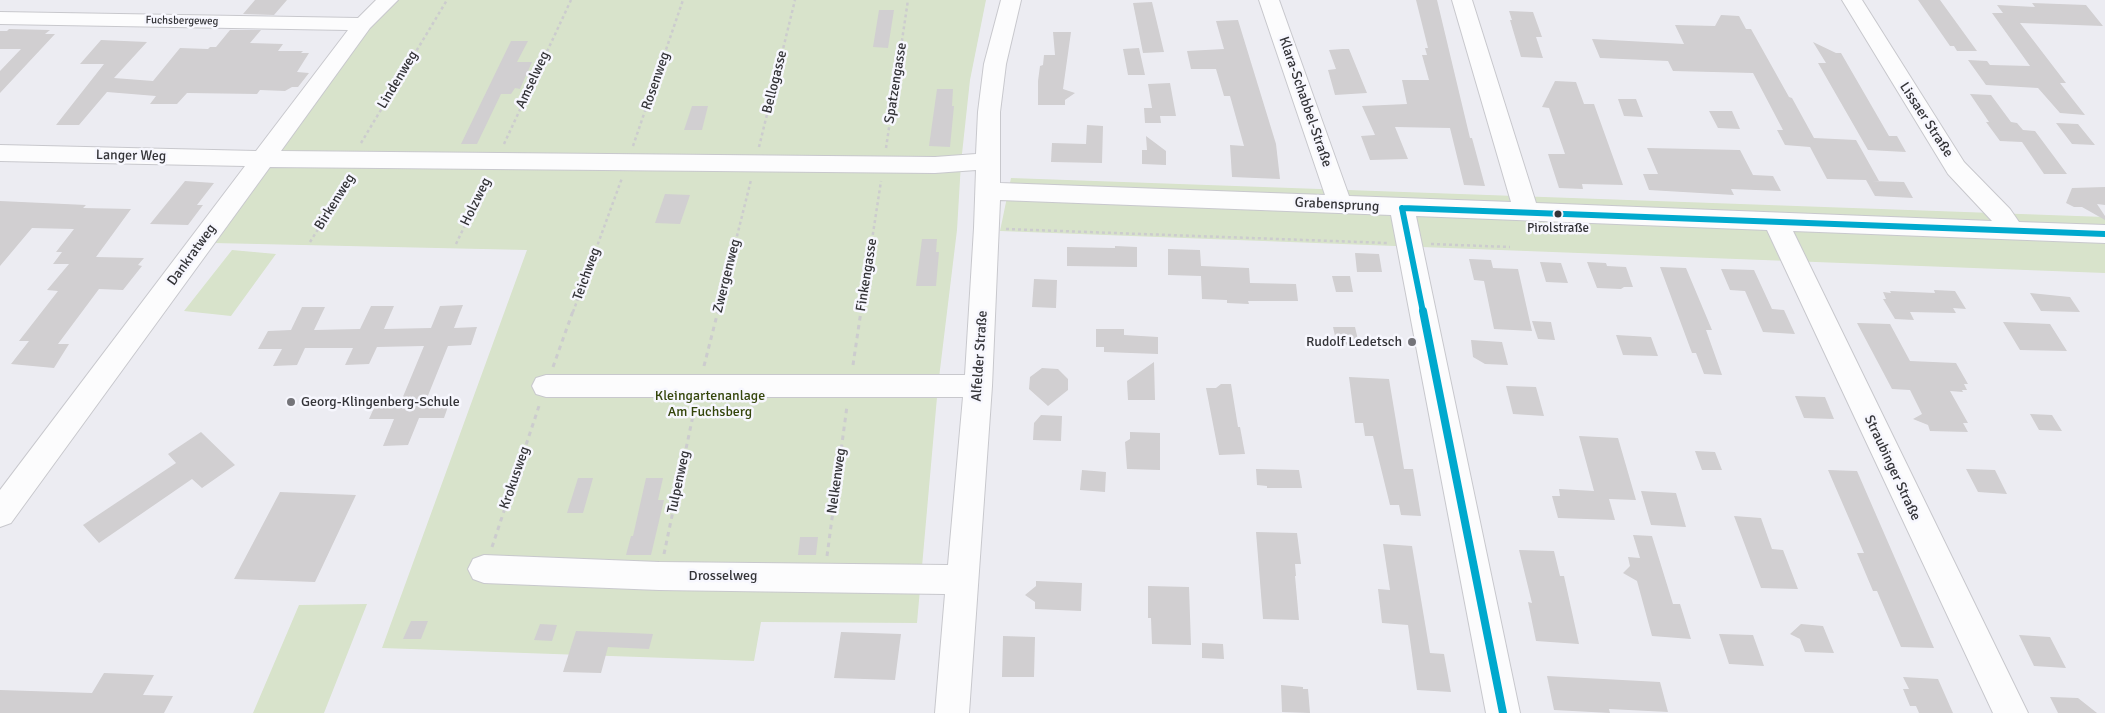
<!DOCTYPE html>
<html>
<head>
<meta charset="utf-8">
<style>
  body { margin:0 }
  canvas { display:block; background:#ececf2 }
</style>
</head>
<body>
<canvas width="2105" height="713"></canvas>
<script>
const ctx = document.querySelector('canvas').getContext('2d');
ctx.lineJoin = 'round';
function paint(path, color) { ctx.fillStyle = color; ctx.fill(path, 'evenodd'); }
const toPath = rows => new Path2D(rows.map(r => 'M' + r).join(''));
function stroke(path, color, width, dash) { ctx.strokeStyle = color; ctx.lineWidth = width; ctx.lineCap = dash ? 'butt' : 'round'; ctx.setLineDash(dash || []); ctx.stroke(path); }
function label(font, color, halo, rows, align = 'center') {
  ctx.font = font + ' Signika,sans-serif'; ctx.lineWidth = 5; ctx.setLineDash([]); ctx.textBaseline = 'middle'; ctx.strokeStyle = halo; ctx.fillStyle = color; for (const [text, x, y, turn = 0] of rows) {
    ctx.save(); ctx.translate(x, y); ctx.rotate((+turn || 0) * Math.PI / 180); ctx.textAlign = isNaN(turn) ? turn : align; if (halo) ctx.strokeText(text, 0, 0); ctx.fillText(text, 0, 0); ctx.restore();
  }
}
paint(toPath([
  [397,0,986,0,970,80,961,163,957,230,938,386,917,623,761,622,754,661,382,648,527,250,213,243,368,29],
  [1011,178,2105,217,2105,273,1000,231],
  [232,250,276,254,231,316,184,311],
  [367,604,324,713,253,713,299,605]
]), '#d8e3cb');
paint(toPath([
  [255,0,287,0,274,15,243,14],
  [1416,0,1437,0,1470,138,1472,138,1485,186,1464,185,1450,128,1395,127,1408,159,1370,160,1361,136,1375,135,1362,106,1407,104,1402,80,1429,80,1422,55,1427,55,1425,48,1428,48],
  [1918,0,1940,0,1977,51,1957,51,1954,46,1950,46],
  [1152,2,1164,52,1143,53,1133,3],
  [2032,3,2086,5,2103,26,2020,23,2066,83,2060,83,2085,115,2060,113,2038,88,1986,85,1968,60,1987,61,1990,65,2030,66,1992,13,2003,13,1997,5,2035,7],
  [879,10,894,10,888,48,873,47],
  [1509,11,1533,12,1542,37,1536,37,1543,58,1521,57,1510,20,1512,20],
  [1721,15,1739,16,1746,29,1751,29,1789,97,1792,98,1814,138,1856,140,1879,181,1872,181,1904,182,1913,198,1875,196,1866,180,1827,179,1810,147,1785,145,1777,130,1783,130,1753,73,1673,71,1668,61,1600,58,1592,39,1684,44,1675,25,1715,26],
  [1238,20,1276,144,1280,179,1232,177,1230,145,1244,146,1230,96,1224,96,1216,69,1191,69,1187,51,1224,49,1216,21],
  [9,29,50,30,45,34,55,34,0,93,0,71,21,49,0,49,0,31,7,31],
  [230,30,261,30,250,43,283,44,278,51,303,51,301,53,309,53,297,72,309,73,298,87,292,87,285,91,260,90,257,94,187,93,177,104,150,104,156,96,107,92,79,125,56,125,104,64,80,64,101,40,147,42,114,78,153,81,180,48,208,49,210,47,216,47],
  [1053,32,1071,32,1063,89,1075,93,1065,100,1065,105,1038,105,1038,81,1040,66,1043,65,1044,55,1055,55],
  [511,41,528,41,517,62,532,62,520,89,515,88,511,94,501,94,477,144,461,144],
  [1813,42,1836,53,1841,53,1889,136,1897,136,1906,152,1868,150,1818,63,1826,63],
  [1139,48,1145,75,1128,75,1123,49],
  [1343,49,1349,49,1367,93,1335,95,1328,70,1336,69,1329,50],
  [1555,81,1576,82,1584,104,1594,104,1623,185,1582,184,1583,189,1559,188,1548,154,1565,154,1549,108,1542,107],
  [1170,83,1176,116,1160,116,1161,123,1145,123,1144,108,1152,108,1148,84],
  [937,89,953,89,952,106,954,106,950,147,929,146],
  [1970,94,1991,95,2011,122,2017,123,2023,130,2035,131,2067,174,2044,174,2022,142,2000,141,1986,122,1989,122],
  [1618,99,1636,99,1643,117,1624,116],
  [692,106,708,106,702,130,684,130],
  [1709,111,1732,111,1740,129,1718,128],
  [2056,123,2078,124,2095,145,2072,144],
  [1087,125,1103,126,1102,163,1051,162,1052,143,1086,144],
  [1146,136,1166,151,1166,165,1142,164,1142,150,1147,150],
  [1647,148,1740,150,1753,175,1773,176,1781,191,1731,189,1734,195,1649,190,1643,174,1658,174],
  [185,181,214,183,197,205,203,205,188,225,150,224],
  [2105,187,2105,205,2097,204,2105,216,2105,220,2082,207,2074,207,2066,203,2072,188],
  [665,194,690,195,680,224,655,223],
  [0,201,86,205,83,208,131,209,96,257,144,258,138,265,142,266,123,290,99,289,58,344,69,344,54,368,11,364,29,341,19,341,58,291,47,290,69,264,53,264,62,252,56,252,74,229,32,228,0,266],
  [922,239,937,239,936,252,939,252,936,286,916,286],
  [1115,246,1137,247,1137,267,1067,266,1067,247,1115,248],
  [1168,249,1200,250,1201,266,1249,268,1250,283,1296,284,1298,301,1248,301,1249,304,1227,303,1227,300,1202,299,1201,276,1168,275],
  [1355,253,1379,254,1382,272,1357,272],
  [1469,259,1491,260,1493,268,1518,269,1532,331,1494,329,1484,281,1474,280],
  [1540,262,1561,263,1568,283,1546,282],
  [1587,262,1606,263,1607,266,1626,267,1633,287,1624,287,1621,289,1597,288],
  [1660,267,1686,268,1712,330,1706,330,1722,375,1704,374,1696,353,1692,353],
  [1721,269,1754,270,1772,309,1784,310,1795,334,1763,332,1745,291,1730,290],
  [1332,276,1350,276,1353,292,1336,292],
  [1034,279,1057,280,1056,308,1032,307],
  [1934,290,1955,291,1966,309,1953,308,1956,313,1910,312,1914,320,1895,319,1883,299,1886,299,1883,292,1891,293,1890,291,1935,293],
  [2030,293,2070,297,2080,312,2041,311],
  [463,305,454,328,477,327,471,345,448,346,427,398,451,398,444,418,419,418,408,445,383,446,394,419,369,419,378,399,402,399,424,346,377,347,369,364,345,365,353,348,305,348,297,365,273,366,282,349,258,349,268,331,291,330,302,307,325,307,314,330,360,329,371,306,394,306,384,329,431,328,440,306],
  [1532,321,1551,322,1555,340,1538,339],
  [2003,322,2050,324,2067,351,2020,350],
  [1857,323,1890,324,1910,361,1956,363,1968,384,1964,384,1967,390,1962,390,1963,392,1950,391,1968,423,1963,423,1968,432,1930,431,1928,425,1913,419,1922,414,1910,390,1892,389],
  [1333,327,1355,327,1359,344,1337,345],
  [1096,329,1124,329,1124,335,1158,337,1158,354,1104,352,1104,347,1096,347],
  [1616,335,1651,337,1658,356,1623,355],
  [1471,340,1502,342,1508,365,1485,364,1473,357],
  [1154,362,1155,400,1128,400,1127,381],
  [1042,368,1058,369,1068,379,1068,390,1048,406,1029,389,1030,377],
  [1349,377,1389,379,1404,469,1413,469,1421,516,1401,515,1399,505,1390,505,1373,436,1365,436,1363,423,1355,423],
  [1221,384,1231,384,1238,427,1240,427,1245,454,1219,455,1206,388,1216,388],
  [1506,386,1536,387,1544,416,1513,414],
  [1795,396,1825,397,1834,419,1804,418],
  [2030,414,2052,415,2062,431,2039,430],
  [1041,415,1062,416,1061,441,1033,440,1034,423],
  [201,432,235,465,202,488,192,479,99,543,83,525,176,463,168,454],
  [1130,432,1160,433,1160,470,1127,469,1125,442,1130,439],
  [1579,436,1618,438,1636,500,1609,499,1615,520,1558,518,1552,496,1560,496,1559,489,1594,491],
  [1695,451,1715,452,1722,470,1702,470],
  [1256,469,1299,470,1302,488,1267,488,1267,486,1257,485],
  [1966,469,1995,470,2007,494,1978,492],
  [1082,470,1106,472,1105,492,1080,490],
  [1828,470,1857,471,1934,648,1901,647,1877,591,1873,591,1857,553,1864,553],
  [578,478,593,478,583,513,567,513],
  [646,478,663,478,658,500,664,500,651,555,626,555,631,536,633,536],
  [1641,491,1676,493,1686,527,1651,525],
  [280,492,356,495,315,582,234,579],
  [1734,516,1761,518,1772,549,1783,550,1798,589,1761,588],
  [1256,532,1297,533,1301,564,1295,564,1296,576,1295,576,1299,620,1263,619],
  [1633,535,1652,536,1673,604,1680,604,1691,639,1652,636,1637,581,1623,573,1630,566,1628,557,1640,558],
  [800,537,818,537,816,555,798,555],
  [1383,544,1412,546,1430,653,1444,654,1451,692,1417,690,1408,625,1382,623,1378,589,1390,590],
  [1519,550,1554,551,1560,576,1564,576,1579,644,1536,641,1528,602,1532,603],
  [1036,581,1082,583,1081,611,1035,609,1035,602,1025,595,1036,586],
  [1148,586,1189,587,1191,645,1152,644,1151,618,1148,618],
  [411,621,428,621,421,639,403,639],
  [540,624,557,625,552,641,534,640],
  [1801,624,1823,626,1834,653,1805,652,1800,639,1790,634],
  [576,631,631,633,653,634,649,649,608,647,601,673,563,672],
  [841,632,901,634,895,680,834,678],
  [1719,634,1753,635,1764,666,1729,664],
  [2019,635,2050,637,2066,668,2034,666],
  [1003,636,1035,637,1034,677,1002,677],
  [1202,643,1223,644,1224,659,1202,658],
  [104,673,154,675,143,695,173,696,164,713,0,713,0,690,92,693],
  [1547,676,1660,682,1668,712,1609,709,1610,713,1554,710],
  [1903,677,1938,679,1953,713,1919,713,1916,706,1910,706,1903,689,1909,689],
  [1281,685,1303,687,1303,689,1308,689,1310,713,1282,712],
  [2050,697,2078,698,2097,713,2058,713]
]), '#d1cfd1');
const minor = toPath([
  [376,0,398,0,370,28,281,151,935,157,976,154,978,112,984,64,1001,0,1021,0,1006,64,1000,112,1000,183,1325,195,1259,0,1279,0,1349,196,1511,202,1452,0,1472,0,1536,203,1992,221,1948,174,1842,0,1862,0,1964,162,2010,209,2019,222,2105,225,2105,243,1793,231,2028,713,1993,713,1767,230,1416,216,1520,713,1486,713,1391,215,1000,200,992,386,969,713,935,713,945,594,659,590,484,583,473,579,468,569,473,559,484,555,659,562,948,565,963,397,546,397,536,394,532,386,536,378,546,375,965,375,974,228,976,170,935,173,270,167,11,523,0,527,0,490,245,166,0,161,0,145,256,151,348,30,0,24,0,12,358,18,376,0]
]);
stroke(minor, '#c8c8cd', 2);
stroke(toPath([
  [361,143,447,0],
  [504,144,571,0],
  [633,146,683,0],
  [759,147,795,0],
  [886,148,908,0],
  [1006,229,1387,243],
  [310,242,351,177],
  [456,244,487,179],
  [1431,244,1510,247],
  [573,312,622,178],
  [718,312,751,180],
  [861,312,881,181]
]), '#ccccce', 2.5, [3, 3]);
stroke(toPath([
  [853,365,861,311],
  [704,366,718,311],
  [553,367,573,311],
  [492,547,540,403],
  [664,554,695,406],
  [827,556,847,406]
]), '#ccccce', 3, [4.5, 4.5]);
paint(minor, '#fcfcfd');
stroke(toPath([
  [1402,208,2105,234],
  [1402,208,1423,312]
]), '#00a9ce', 6);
stroke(toPath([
  [1423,311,1503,713]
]), '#00a9ce', 8);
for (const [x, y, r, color] of [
  [1558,214,4.5,"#343438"],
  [1412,342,5,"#747479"],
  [291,402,5,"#747479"]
]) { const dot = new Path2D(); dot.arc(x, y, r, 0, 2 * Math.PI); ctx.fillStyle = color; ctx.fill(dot); stroke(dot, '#f7f7fe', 2); }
label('11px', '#343438', '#f7f7fe', [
  ["Fuchsbergeweg",182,21,1]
]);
label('13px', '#343438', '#f7f7fe', [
  ["Pirolstraße",1558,229]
]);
label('14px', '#343438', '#f7f7fe', [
  ["Lindenweg",398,80,-59],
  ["Amselweg",533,80,-65],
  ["Rosenweg",656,81,-71],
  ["Bellogasse",775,82,-76],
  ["Spatzengasse",896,83,-81],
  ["Klara-Schabbel-Straße",1305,102,71],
  ["Lissaer Straße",1926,120,57],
  ["Langer Weg",131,156,1],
  ["Birkenweg",335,202,-58],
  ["Holzweg",476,202,-64],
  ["Grabensprung",1337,205,3],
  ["Dankratweg",192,255,-54],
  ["Teichweg",587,274,-70],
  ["Finkengasse",867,275,-81],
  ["Zwergenweg",727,276,-76],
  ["Alfelder Straße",980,356,-86],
  ["Straubinger Straße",1892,468,65],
  ["Krokusweg",515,478,-71],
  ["Nelkenweg",837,481,-82],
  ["Tulpenweg",679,482,-78],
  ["Drosselweg",723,576]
]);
label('14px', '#343438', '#f7f7fe', [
  ["Rudolf Ledetsch",1402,342],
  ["Georg-Klingenberg-Schule",301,402,"left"]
], 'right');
label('14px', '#34450b', '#f7f7fe', [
  ["Kleingartenanlage",710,396],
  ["Am Fuchsberg",710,412]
]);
</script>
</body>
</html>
